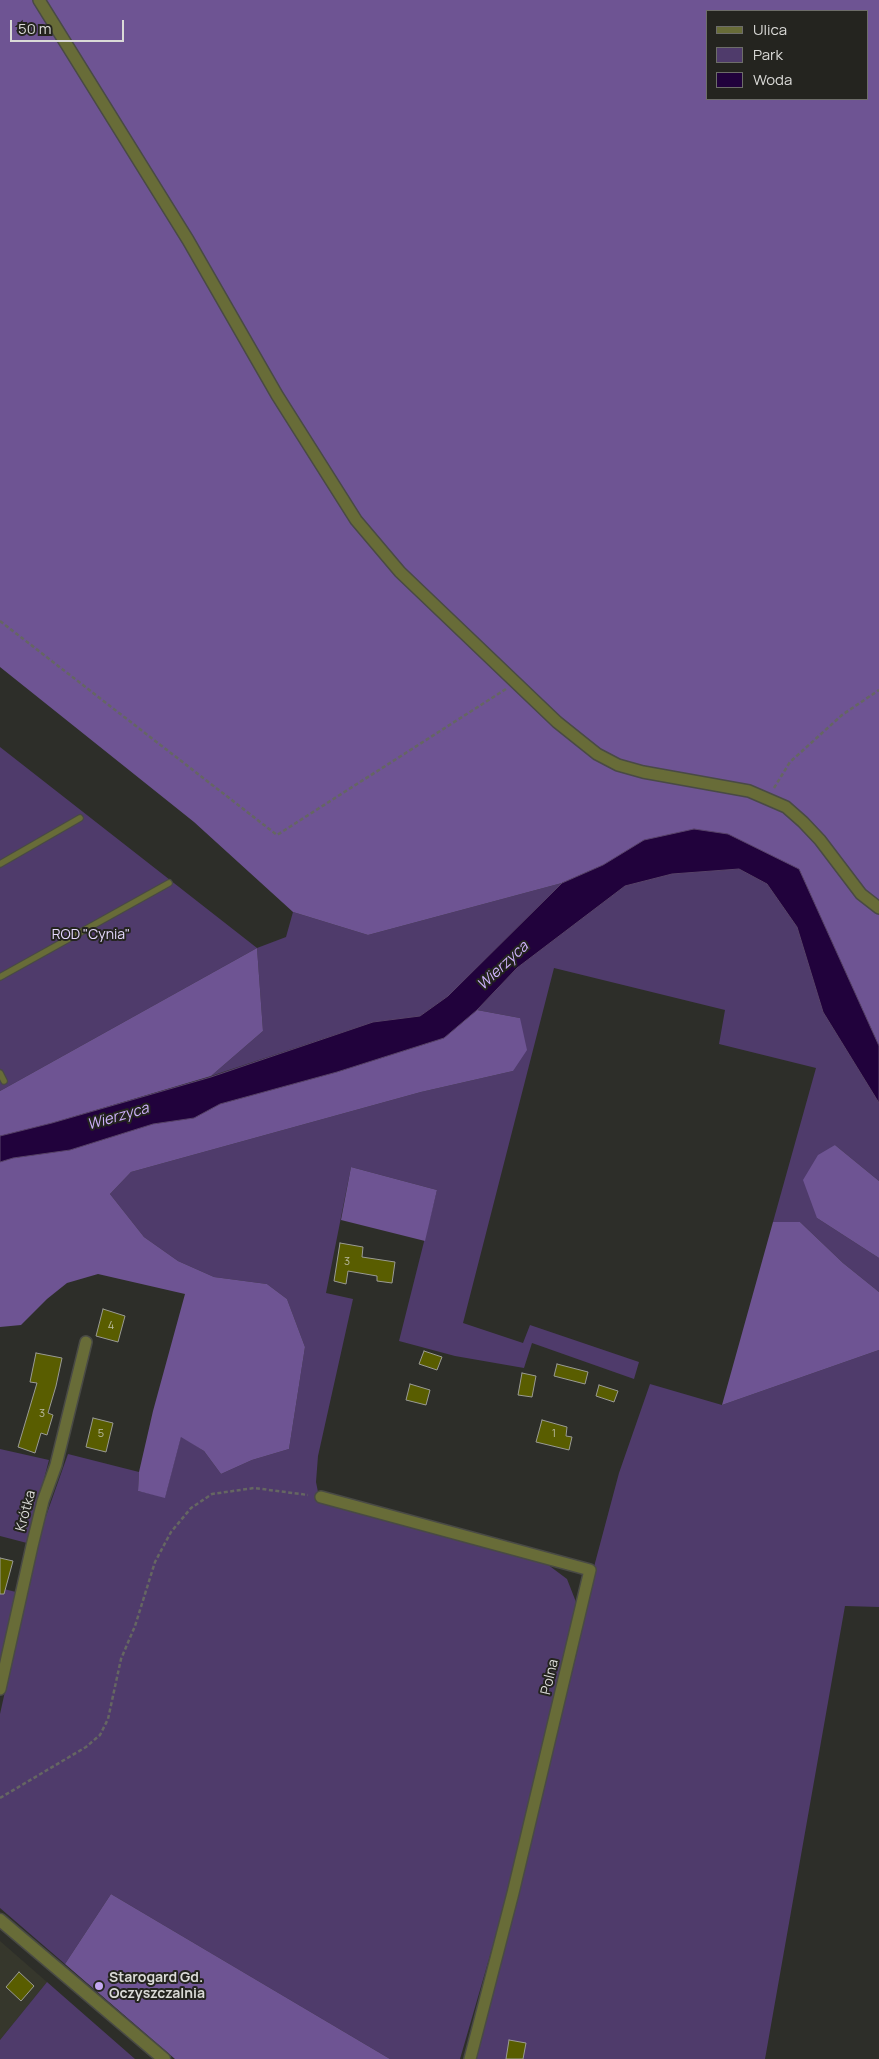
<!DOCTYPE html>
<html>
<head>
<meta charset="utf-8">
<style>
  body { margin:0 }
  #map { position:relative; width:879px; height:2059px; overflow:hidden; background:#2d2e29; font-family:Manrope,sans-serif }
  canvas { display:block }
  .legend { position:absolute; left:706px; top:10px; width:162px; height:90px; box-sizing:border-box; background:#24241f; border:1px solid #6d6d69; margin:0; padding:6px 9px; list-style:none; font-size:15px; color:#dadad7 }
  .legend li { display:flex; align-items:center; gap:10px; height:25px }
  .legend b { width:25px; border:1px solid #6d6d69 }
  .scale { position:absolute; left:10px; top:20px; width:114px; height:22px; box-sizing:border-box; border:2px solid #dadad7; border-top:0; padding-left:6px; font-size:15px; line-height:18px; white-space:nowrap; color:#dadad7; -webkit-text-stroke:4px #24241f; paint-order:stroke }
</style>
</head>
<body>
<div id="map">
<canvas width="879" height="2059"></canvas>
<ul class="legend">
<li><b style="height:6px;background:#686c38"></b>Ulica</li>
<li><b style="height:14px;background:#4f3b6b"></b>Park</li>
<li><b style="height:14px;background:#21023c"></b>Woda</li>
</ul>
<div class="scale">50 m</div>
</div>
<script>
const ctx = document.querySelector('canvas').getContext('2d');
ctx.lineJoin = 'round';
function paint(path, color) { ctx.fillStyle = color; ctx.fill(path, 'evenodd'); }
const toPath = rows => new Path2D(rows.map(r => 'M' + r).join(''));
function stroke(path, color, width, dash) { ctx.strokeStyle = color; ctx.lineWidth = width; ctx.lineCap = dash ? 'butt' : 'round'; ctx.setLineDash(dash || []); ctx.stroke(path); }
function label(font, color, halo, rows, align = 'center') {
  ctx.font = font + ' Manrope,sans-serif'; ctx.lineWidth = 4; ctx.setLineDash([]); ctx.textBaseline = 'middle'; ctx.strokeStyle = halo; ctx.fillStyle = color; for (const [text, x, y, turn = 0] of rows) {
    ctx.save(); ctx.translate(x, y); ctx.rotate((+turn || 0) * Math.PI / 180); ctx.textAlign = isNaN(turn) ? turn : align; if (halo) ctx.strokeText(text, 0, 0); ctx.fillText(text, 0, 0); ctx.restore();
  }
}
paint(toPath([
  [0,1941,47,1982,0,2040]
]), '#36372c');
paint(toPath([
  [0,747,257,948,286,937,293,912,368,935,562,883,448,996,420,1016,373,1022,211,1076,263,1031,257,948,0,1091],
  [739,869,767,884,797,927,823,1012,879,1103,879,1181,835,1145,817,1218,879,1258,879,1292,843,1263,800,1222,773,1222,816,1068,719,1044,725,1010,554,968,463,1323,523,1343,530,1325,639,1362,634,1379,532,1343,524,1368,455,1356,399,1341,437,1190,351,1167,326,1293,353,1299,318,1456,316,1482,320,1502,547,1564,567,1579,576,1602,573,1622,500,1921,460,2059,390,2059,111,1894,65,1964,0,1908,0,1714,40,1533,68,1454,139,1472,138,1491,165,1497,181,1436,204,1451,221,1474,252,1460,289,1449,305,1347,287,1299,267,1284,214,1277,178,1261,144,1237,110,1194,131,1172,421,1092,513,1071,520,1018,477,1010,517,968,625,886,672,874],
  [879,1350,879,1607,845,1606,765,2059,475,2059,507,1937,577,1652,595,1563,619,1473,650,1384,722,1405],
  [0,1449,49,1460,27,1543,0,1536],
  [0,1588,16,1592,0,1666],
  [47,1982,135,2059,0,2059,0,2040]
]), '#4f3b6b');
paint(toPath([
  [0,0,879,0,879,1046,799,869,603,865,562,883,368,935,293,912,194,822,0,667],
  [708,11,868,11,868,99,708,99],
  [257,948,263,1031,211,1076,52,1123,0,1136,0,1091],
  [477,1010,520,1018,527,1050,513,1071,421,1092,131,1172,110,1194,144,1237,178,1261,214,1277,267,1284,287,1299,305,1347,289,1449,252,1460,221,1474,204,1451,181,1437,165,1498,138,1491,139,1472,153,1411,185,1294,98,1274,67,1283,47,1299,21,1325,0,1327,0,1162,13,1158,70,1150,153,1124,194,1118,220,1104,337,1072,444,1038],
  [835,1145,879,1181,879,1258,817,1218,803,1180,818,1155],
  [351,1167,437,1190,425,1241,341,1220],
  [773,1222,800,1222,843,1263,879,1292,879,1350,722,1405],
  [111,1894,390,2059,175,2059,65,1964]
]), '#6e5493');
const water = toPath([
  [694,829,728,834,799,869,879,1046,879,1103,823,1012,797,927,767,884,739,869,672,874,625,886,517,968,477,1010,444,1038,337,1072,220,1104,194,1118,153,1124,70,1150,13,1158,0,1162,0,1136,52,1123,211,1077,373,1022,420,1016,448,996,562,883,603,865,644,840,694,829]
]);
paint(water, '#21023c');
stroke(water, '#58436a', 1);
const building = toPath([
  [340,1243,363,1247,362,1257,395,1262,392,1283,377,1281,377,1276,348,1271,346,1284,334,1281,340,1243],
  [103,1309,125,1316,118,1342,96,1336,103,1309],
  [424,1351,442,1357,437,1370,419,1364,424,1351],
  [36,1353,62,1358,56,1386,48,1413,53,1415,47,1435,41,1433,35,1453,18,1447,37,1383,30,1382,36,1353],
  [557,1364,588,1372,585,1384,554,1376,557,1364],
  [522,1373,536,1376,532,1397,518,1395,522,1373],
  [410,1384,430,1390,426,1405,406,1400,410,1384],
  [599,1385,618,1391,614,1402,596,1396,599,1385],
  [93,1418,113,1423,106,1452,86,1447,93,1418],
  [542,1420,567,1427,566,1436,572,1437,569,1450,536,1442,542,1420],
  [0,1558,13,1561,4,1594,0,1594,0,1558],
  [19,1972,34,1986,21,2001,6,1987,19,1972],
  [509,2040,526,2043,523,2059,506,2059,509,2040]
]);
paint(building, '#595d00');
stroke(building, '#9a9b94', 1);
const service = toPath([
  [0,864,80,818],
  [0,977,169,883],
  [0,1073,4,1081]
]);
const minor = toPath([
  [39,0,188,240,277,395,356,520,400,572,557,722,597,754,618,765,643,772,749,791,786,807,803,822,820,840,861,894,879,908],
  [321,1497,590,1570,513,1893,470,2059],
  [0,1689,32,1546,43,1501,56,1465,86,1342]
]);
const tertiary = toPath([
  [0,1920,164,2059]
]);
stroke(service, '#494a45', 8);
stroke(minor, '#494a45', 14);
stroke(tertiary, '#494a45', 15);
stroke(toPath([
  [0,621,277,835,506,689],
  [774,788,790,762,842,715,879,690],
  [0,1798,86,1747,100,1735,108,1719,121,1659,135,1626,155,1562,171,1532,191,1508,212,1494,254,1488,308,1495]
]), '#656662', 2.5, [4, 2.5]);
stroke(service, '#686c38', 5.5);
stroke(minor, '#686c38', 11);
stroke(tertiary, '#686c38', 12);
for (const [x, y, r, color] of [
  [99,1986,5,"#c4a7f1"]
]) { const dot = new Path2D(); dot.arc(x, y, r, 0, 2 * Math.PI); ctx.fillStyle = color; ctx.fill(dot); stroke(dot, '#24241f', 2); }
label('11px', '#babba1', null, [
  ["3",347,1262],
  ["4",111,1326],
  ["3",42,1414],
  ["5",101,1434],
  ["1",554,1434]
]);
label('14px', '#e5d8fd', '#24241f', [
  ["ROD \"Cynia\"",91,935]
]);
label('14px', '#dadad7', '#24241f', [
  ["Krótka",26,1511,-75],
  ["Polna",550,1677,-77]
]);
label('bold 14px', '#dadad7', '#24241f', [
  ["Starogard Gd.",109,1978],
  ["Oczyszczalnia",109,1994]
], 'left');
label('italic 15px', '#cdb1fa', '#24241f', [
  ["Wierzyca",503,966,-43],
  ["Wierzyca",118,1117,-16]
]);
</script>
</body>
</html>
